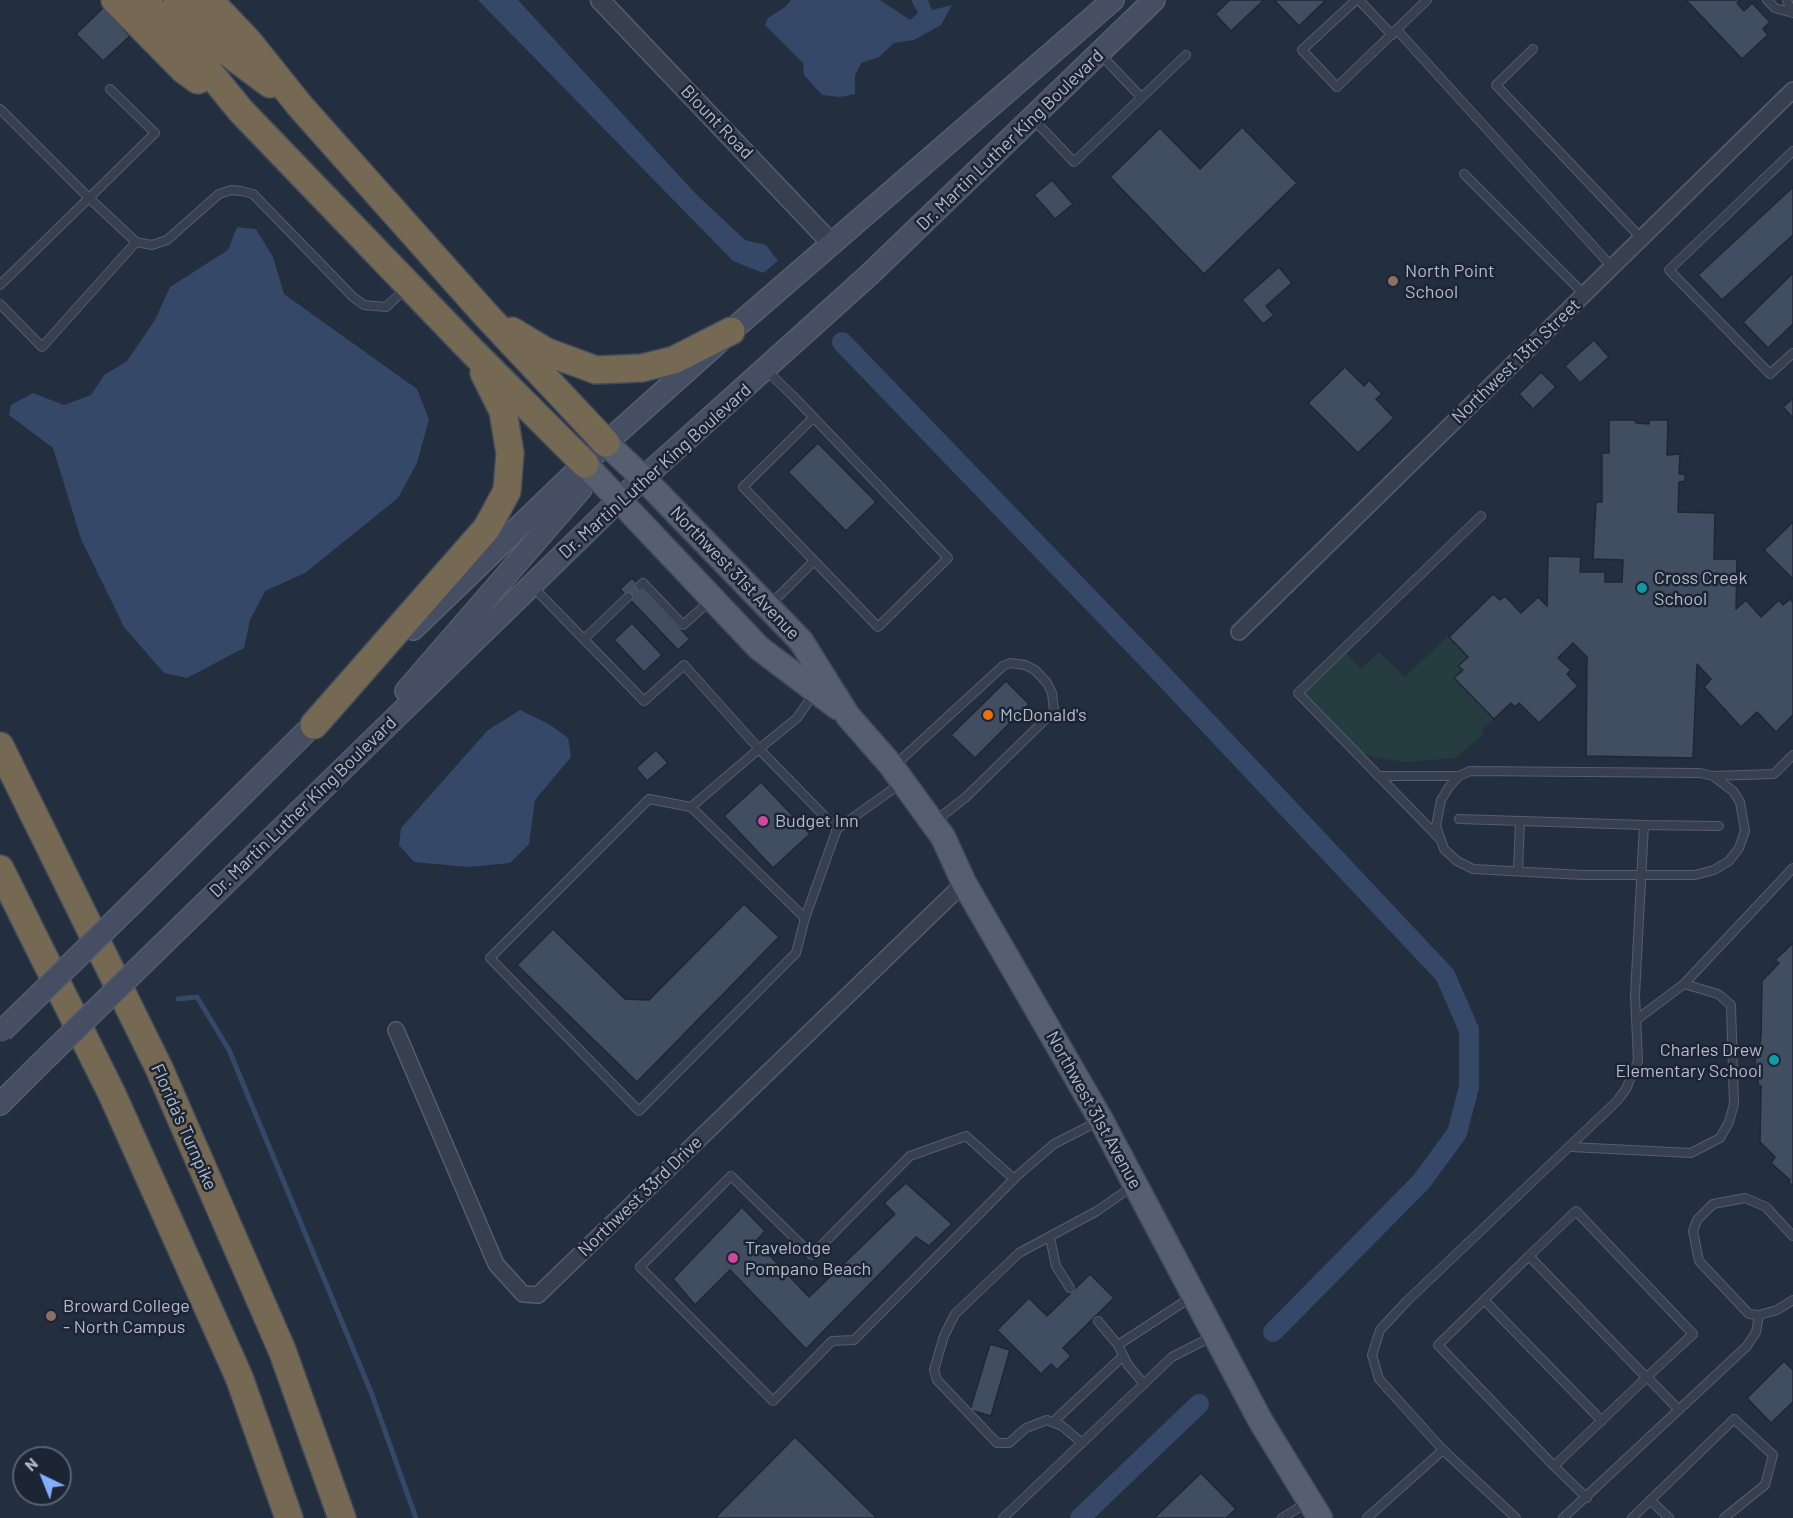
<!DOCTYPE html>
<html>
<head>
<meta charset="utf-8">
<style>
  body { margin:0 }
  #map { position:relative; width:1793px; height:1518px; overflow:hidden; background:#232e3f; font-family:Barlow,sans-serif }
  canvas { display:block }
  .north { position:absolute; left:12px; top:1446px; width:60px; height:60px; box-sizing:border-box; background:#1c2534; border:2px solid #586170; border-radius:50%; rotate:317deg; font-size:16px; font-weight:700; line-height:24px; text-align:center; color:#b3bbca }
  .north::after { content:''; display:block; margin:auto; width:21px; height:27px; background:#84aefd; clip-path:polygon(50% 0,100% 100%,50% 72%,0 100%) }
</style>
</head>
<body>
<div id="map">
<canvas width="1793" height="1518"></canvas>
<div class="north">N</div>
</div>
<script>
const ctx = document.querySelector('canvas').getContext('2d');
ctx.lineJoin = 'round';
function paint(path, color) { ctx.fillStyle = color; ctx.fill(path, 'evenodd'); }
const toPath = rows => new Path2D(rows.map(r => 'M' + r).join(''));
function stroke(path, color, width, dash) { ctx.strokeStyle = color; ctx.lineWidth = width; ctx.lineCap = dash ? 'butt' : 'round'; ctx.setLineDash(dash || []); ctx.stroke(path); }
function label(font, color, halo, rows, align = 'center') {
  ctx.font = font + ' Barlow,sans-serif'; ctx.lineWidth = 5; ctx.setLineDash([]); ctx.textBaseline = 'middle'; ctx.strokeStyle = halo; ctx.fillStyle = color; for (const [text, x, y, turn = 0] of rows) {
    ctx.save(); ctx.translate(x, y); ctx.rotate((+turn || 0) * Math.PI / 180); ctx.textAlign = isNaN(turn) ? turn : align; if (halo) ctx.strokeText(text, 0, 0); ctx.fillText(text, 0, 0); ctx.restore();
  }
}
paint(toPath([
  [1448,636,1468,657,1459,665,1463,670,1454,678,1494,719,1481,730,1484,734,1455,758,1405,762,1372,757,1358,751,1298,693,1343,650,1361,669,1379,652,1405,677]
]), '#253c40');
paint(toPath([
  [478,0,518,0,695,193,745,240,766,245,778,261,763,273,733,261],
  [791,0,880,0,910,20,918,13,911,0,928,0,932,10,952,5,941,25,914,40,894,43,879,57,861,63,855,76,855,94,840,97,822,95,804,75,803,63,765,25,768,18,785,7],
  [237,227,256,229,273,257,284,294,417,389,429,419,417,463,398,498,305,573,265,591,250,620,244,648,187,678,164,673,124,627,81,539,53,448,9,415,11,405,33,393,64,405,91,395,104,375,127,361,155,320,170,287,228,250],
  [520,710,549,724,568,738,571,757,535,800,529,844,510,863,468,867,414,862,399,845,401,828,488,730]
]), '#354867');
stroke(toPath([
  [178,999,197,997,229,1050,371,1392,416,1518]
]), '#354867', 5);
stroke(toPath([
  [842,342,1157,669,1445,975,1469,1030,1469,1087,1457,1133,1421,1182,1273,1332],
  [1080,1518,1199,1404]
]), '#354867', 20);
const building = toPath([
  [155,0,124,30,130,36,103,61,76,34,104,7,110,14,155,0],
  [1230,0,1264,0,1231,31,1215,14,1230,0],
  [1274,0,1326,0,1299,26,1274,0],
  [1686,0,1741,0,1737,3,1744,11,1752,3,1770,22,1763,29,1768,35,1742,59,1686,0],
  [1242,127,1297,183,1204,274,1110,177,1160,128,1200,169,1242,127],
  [1052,180,1073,204,1055,219,1034,195,1052,180],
  [1793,187,1793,235,1722,300,1698,275,1793,187],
  [1279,267,1292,283,1266,306,1274,315,1263,324,1242,300,1279,267],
  [1793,273,1793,324,1768,348,1743,322,1793,273],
  [1594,340,1609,357,1580,383,1565,366,1594,340],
  [1345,367,1364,386,1369,380,1382,394,1376,399,1394,418,1358,453,1308,403,1345,367],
  [1541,372,1556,387,1533,409,1519,394,1541,372],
  [1793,398,1793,418,1783,407,1793,398],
  [1609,420,1635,420,1636,423,1649,424,1649,420,1668,420,1667,455,1680,454,1679,474,1685,474,1685,481,1679,482,1678,512,1715,513,1714,559,1737,559,1736,609,1746,600,1761,617,1779,600,1783,605,1790,599,1793,602,1793,715,1776,732,1757,712,1741,727,1704,687,1711,679,1697,664,1693,758,1586,756,1587,657,1573,643,1558,658,1571,670,1567,674,1578,686,1539,723,1519,703,1515,707,1511,703,1494,719,1454,678,1463,670,1458,666,1468,657,1449,637,1493,594,1500,600,1505,596,1521,613,1538,597,1547,606,1548,556,1581,557,1580,572,1605,572,1605,582,1622,582,1623,560,1593,559,1596,502,1602,502,1602,453,1609,453,1609,420],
  [818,443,876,502,846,531,788,472,818,443],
  [1793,522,1793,579,1764,550,1793,522],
  [632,578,690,639,678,650,620,589,632,578],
  [632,623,662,655,644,672,614,640,632,623],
  [1006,681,1029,704,975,758,951,735,1006,681],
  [656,750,668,763,647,781,636,768,656,750],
  [761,782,810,834,773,868,724,816,761,782],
  [744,904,779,937,637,1082,517,965,553,929,625,999,649,1000,744,904],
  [1793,943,1793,1186,1788,1182,1790,1180,1771,1163,1775,1157,1760,1142,1761,1086,1758,1085,1759,1070,1755,1070,1756,1050,1759,1050,1761,1036,1762,981,1779,963,1775,960,1793,943],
  [906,1183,952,1224,929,1246,916,1237,806,1349,730,1270,695,1305,673,1279,742,1207,765,1231,756,1241,809,1297,895,1214,884,1203,906,1183],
  [1090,1274,1114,1298,1063,1348,1071,1356,1057,1370,1051,1364,1041,1374,997,1330,1029,1298,1047,1316,1090,1274],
  [990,1344,1010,1350,991,1416,970,1410,990,1344],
  [1784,1361,1793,1370,1793,1402,1771,1423,1747,1398,1784,1361],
  [795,1437,877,1518,715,1518,795,1437],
  [1201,1473,1236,1509,1226,1518,1154,1518,1201,1473]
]);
paint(building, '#414d61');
stroke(building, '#1e2736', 1.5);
const service = toPath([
  [1356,0,1302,50,1337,87,1427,0],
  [1359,0,1392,35],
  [1767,0,1775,8,1793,13],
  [1787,0,1792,13],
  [1397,30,1612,267],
  [1533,49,1496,85,1641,238],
  [1101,55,1141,97],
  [110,89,155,133,89,198,136,242,152,245,167,240,219,194,231,190,241,191,253,194,353,297,364,305,386,307,406,288],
  [0,109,89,198,0,285],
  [1033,119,1074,162,1186,55],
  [1793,151,1669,270,1770,374,1793,353],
  [1464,174,1584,294],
  [0,304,42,347,136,242],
  [766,370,793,396,948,558,878,627,743,487,813,418],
  [532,586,644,701,684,665,759,749,797,718,815,692],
  [640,586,643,583,683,625,711,600],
  [770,605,814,561],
  [584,639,628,597],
  [894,766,1003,666,1010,663,1025,665,1035,670,1047,683,1052,693,1054,711,966,797,934,822],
  [1470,771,1700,773,1713,776,1733,791,1740,802,1745,831,1739,848,1729,861,1714,870,1695,875,1583,875,1473,869,1457,861,1444,849,1436,826,1441,800,1449,787,1459,776,1470,771],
  [1378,776,1459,776],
  [1713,776,1774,774,1793,755],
  [691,807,649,799,490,958,639,1111,796,953,805,918,691,807,759,749,837,829,900,784],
  [1644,825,1719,826],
  [1439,838,1298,693,1481,516],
  [1518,871,1520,821],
  [805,918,837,829],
  [1636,1020,1684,984,1793,868],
  [1571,1147,1691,1153,1720,1138,1729,1122,1734,1104,1731,1005,1718,994,1684,984],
  [1014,1179,966,1136,910,1156,812,1255,731,1176,640,1267,773,1401,832,1341,854,1340,1014,1179,1018,1175,1054,1144,1097,1122],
  [1793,1236,1766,1207,1745,1198,1713,1204,1697,1220,1693,1231,1699,1261,1749,1314,1759,1315,1777,1310,1793,1300],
  [1050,1238,1056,1266,1070,1288],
  [1529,1256,1438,1345,1554,1466,1647,1377,1693,1334,1576,1211,1529,1256,1643,1374,1647,1377,1679,1410],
  [1484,1300,1602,1421],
  [1098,1321,1118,1345],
  [1144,1384,1128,1365,1118,1345,1190,1298],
  [1053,1422,1123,1356],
  [1082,1443,1062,1426,1047,1420,1026,1428,1009,1443,997,1443,937,1380,934,1370,944,1336,955,1314,1019,1253,1097,1211,1133,1186],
  [1443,1450,1516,1518],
  [1554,1466,1587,1498],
  [1650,1500,1669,1518],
  [1003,1518,1172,1357,1211,1337],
  [1282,1518,1308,1502],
  [1367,1518,1443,1450,1379,1379,1372,1355,1380,1330,1407,1301,1617,1101,1626,1089,1638,1061,1635,995,1644,825,1459,819],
  [1563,1518,1747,1346,1756,1332,1759,1315],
  [1632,1518,1734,1419,1773,1455,1765,1485,1724,1518]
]);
const minor = toPath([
  [1239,632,1793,90],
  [396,1030,496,1264,523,1294,538,1295,964,883]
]);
const tertiary = toPath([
  [600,0,833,245]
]);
const secondary = toPath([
  [413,629,606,443,731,331,1113,0],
  [406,691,581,489,585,464],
  [133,903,323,715],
  [160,947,618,501,869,275,1154,0],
  [0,1104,39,1065]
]);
const primary = toPath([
  [606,443,644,479,801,641,848,716,890,764,943,837,964,883,1101,1120,1260,1420,1320,1518],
  [585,464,759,648,837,707]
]);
const motorway = toPath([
  [115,0,184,70,198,80],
  [143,0,197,57,241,111,472,351,585,464],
  [177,0,227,52,270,84],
  [209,0,248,41,300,106,485,314,606,443],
  [512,331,547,352,596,370,642,368,674,360,731,331],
  [314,725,487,528,507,491,510,453,503,411,484,373],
  [0,746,159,1068,282,1350,342,1518],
  [0,869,112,1094,239,1377,289,1518]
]);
stroke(service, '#555e6d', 10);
stroke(minor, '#555e6d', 18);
stroke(tertiary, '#555e6d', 21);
stroke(secondary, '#555e6d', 24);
stroke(primary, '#404958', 27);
stroke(motorway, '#424b5a', 30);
stroke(service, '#37404f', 8);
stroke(minor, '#37404f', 15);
stroke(tertiary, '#37404f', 18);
stroke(secondary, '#454e62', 21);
stroke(primary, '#555f6f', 24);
stroke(motorway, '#756953', 27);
const secondaryBridge = toPath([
  [2,1031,133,903],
  [39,1065,160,947]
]);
stroke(secondaryBridge, '#555e6d', 24, []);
stroke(secondaryBridge, '#454e62', 21);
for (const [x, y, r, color] of [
  [1393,281,6,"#8d6e63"],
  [1642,588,6,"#0f9aa8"],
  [988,715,6,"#e8710a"],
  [763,821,6,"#d1479c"],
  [1774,1060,6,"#0f9aa8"],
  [733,1258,6,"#d1479c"],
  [51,1316,6,"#8d6e63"]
]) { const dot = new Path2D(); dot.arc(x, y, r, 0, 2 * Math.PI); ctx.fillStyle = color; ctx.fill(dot); stroke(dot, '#1c2534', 2); }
label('18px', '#b3bbca', '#1c2534', [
  ["Blount Road",717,122,46],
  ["Dr. Martin Luther King Boulevard",1010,140,-44],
  ["Northwest 13th Street",1516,361,-44],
  ["Dr. Martin Luther King Boulevard",655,471,-42],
  ["Northwest 31st Avenue",735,573,46],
  ["Dr. Martin Luther King Boulevard",303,807,-44],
  ["Northwest 31st Avenue",1094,1110,61],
  ["Florida's Turnpike",184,1127,66],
  ["Northwest 33rd Drive",640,1196,-44]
]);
label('18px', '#b3bbca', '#1c2534', [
  ["North Point",1405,271],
  ["School",1405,292],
  ["Cross Creek",1654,578],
  ["School",1654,599],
  ["McDonald's",1000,715],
  ["Budget Inn",775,821],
  ["Charles Drew",1762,1050,"right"],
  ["Elementary School",1762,1071,"right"],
  ["Travelodge",745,1248],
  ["Pompano Beach",745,1269],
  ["Broward College",63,1306],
  ["- North Campus",63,1327]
], 'left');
</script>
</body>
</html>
